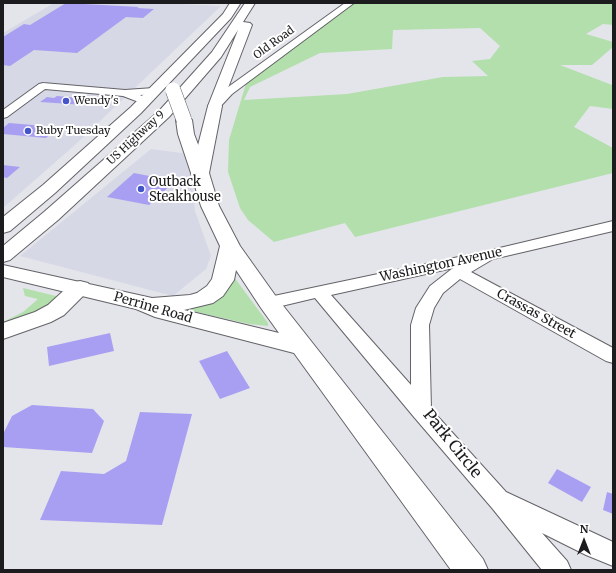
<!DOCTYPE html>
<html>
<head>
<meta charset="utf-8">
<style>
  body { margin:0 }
  #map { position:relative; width:616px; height:573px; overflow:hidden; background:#e4e5eb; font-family:Merriweather,serif }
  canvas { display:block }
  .frame { position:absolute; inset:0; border:4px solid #1c1c1e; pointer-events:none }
  .north { position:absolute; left:564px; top:521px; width:40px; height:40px; -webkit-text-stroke:3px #fff; paint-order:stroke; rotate:0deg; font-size:11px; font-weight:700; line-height:16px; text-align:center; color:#1c1c1e }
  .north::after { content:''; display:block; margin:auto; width:14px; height:18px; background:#1c1c1e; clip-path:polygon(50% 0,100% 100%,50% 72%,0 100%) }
</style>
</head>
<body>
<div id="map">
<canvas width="616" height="573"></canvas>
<div class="frame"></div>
<div class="north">N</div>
</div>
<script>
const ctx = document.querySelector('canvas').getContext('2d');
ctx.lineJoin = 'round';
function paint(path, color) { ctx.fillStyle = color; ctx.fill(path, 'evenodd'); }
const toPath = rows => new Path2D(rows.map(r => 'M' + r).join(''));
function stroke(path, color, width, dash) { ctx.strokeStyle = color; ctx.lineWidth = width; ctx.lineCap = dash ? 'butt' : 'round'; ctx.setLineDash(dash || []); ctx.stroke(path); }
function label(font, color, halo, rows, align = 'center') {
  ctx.font = font + ' Merriweather,serif'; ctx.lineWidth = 4; ctx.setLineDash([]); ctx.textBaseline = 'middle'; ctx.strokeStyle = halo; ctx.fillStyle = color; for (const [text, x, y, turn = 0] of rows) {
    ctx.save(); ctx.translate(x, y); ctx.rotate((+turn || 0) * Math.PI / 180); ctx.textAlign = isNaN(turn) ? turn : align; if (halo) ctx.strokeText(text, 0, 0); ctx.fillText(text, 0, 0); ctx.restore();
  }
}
paint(toPath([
  [54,3,161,3,221,6,76,144,3,208,3,33],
  [151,149,189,154,195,211,211,256,206,269,173,296,20,256]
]), '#d6d8e5');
paint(toPath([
  [353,3,613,3,613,25,603,24,586,34,613,42,613,47,592,65,560,65,612,85,613,109,590,106,574,127,613,148,613,173,355,237,345,223,274,242,248,220,240,208,228,172,229,140,248,77],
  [480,28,500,46,490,59,472,61,488,76,443,77,347,94,244,100,250,87,320,53,392,49,393,30],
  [234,277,268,323,268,326,249,324,183,309],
  [23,288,56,296,58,298,55,303,3,327,3,322,23,312,38,299,25,296]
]), '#b2dfab');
paint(toPath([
  [66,3,139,7,137,8,154,9,143,18,126,17,77,53,34,50,10,66,3,65,3,37,24,24,30,25],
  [57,96,92,99,85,105,40,102,47,97,54,98],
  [9,123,57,127,46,138,3,134,3,128],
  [3,165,20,167,7,178,3,177],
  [134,173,175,181,149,205,107,197],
  [110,333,114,351,49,366,47,347],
  [227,351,250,388,220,399,199,361],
  [32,405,93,409,104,421,92,453,3,447,3,434,12,416],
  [140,412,192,414,162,525,40,520,61,471,104,474,126,461],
  [557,469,591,487,582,502,548,483],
  [607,492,613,494,613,514,603,510]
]), '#a99ff2');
const minor = toPath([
  [345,3,354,3,232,94,219,108,211,108,209,106,211,104,224,90,345,3],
  [43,83,125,90,154,88,159,91,154,94,140,95,148,99,150,101,144,104,123,96,45,89,7,117,3,118,3,110,39,84,43,83],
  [613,221,613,231,493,259,471,272,613,348,613,363,606,361,460,279,443,293,434,308,429,325,431,409,506,492,613,542,613,566,586,555,542,533,567,561,571,570,542,570,492,508,414,417,315,298,269,309,263,307,260,303,263,299,269,297,487,251,613,221],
  [453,268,430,286,416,308,411,325,411,385,331,295,453,268]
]);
const major = toPath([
  [215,102,220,103,222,106,209,173,219,206,240,246,277,298,483,559,488,570,451,570,294,353,155,317,136,309,3,277,3,265,152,298,190,295,197,293,207,286,212,279,220,246,201,206,191,173,208,106,210,103,215,102],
  [236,270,261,308,279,333,184,310,213,303,223,296,234,280,236,270]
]);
const highway = toPath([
  [230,3,240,4,231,18,141,113,55,193,10,231,3,233,3,217,43,185,131,107,223,14,230,3],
  [245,3,255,3,243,22,250,23,252,25,220,109,215,110,210,109,208,106,238,30,221,57,169,117,58,220,10,260,3,262,3,246,44,212,159,111,212,52,245,3],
  [184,115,189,117,192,120,194,134,209,173,206,177,200,178,194,177,191,173,178,134,176,120,179,117,184,115],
  [80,281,88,283,91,288,64,315,51,322,3,339,3,323,35,312,48,305,72,283,80,281]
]);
stroke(minor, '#636368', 2);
stroke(major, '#636368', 2);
stroke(highway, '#636368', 2);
paint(minor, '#fff');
paint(major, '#fff');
paint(highway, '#fff');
const highwayBridge = toPath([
  [173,90,184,120]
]);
stroke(highwayBridge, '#636368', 16, []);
stroke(highwayBridge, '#fff', 15);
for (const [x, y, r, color] of [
  [66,101,4,"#4455c9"],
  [28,131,4,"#4455c9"],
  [141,189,4,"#4455c9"]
]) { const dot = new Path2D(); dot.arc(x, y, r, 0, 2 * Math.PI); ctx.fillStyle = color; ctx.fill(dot); stroke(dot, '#fff', 1.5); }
label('11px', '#1c1c1e', '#fff', [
  ["Old Road",274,43,-36],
  ["US Highway 9",136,138,-43]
]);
label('11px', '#1c1c1e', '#fff', [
  ["Wendy's",74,101],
  ["Ruby Tuesday",36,131]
], 'left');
label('13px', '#1c1c1e', '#fff', [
  ["Outback",149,182],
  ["Steakhouse",149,197]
], 'left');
label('13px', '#1c1c1e', '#fff', [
  ["Washington Avenue",441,265,-12],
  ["Perrine Road",153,308,16],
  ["Crassas Street",536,314,29]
]);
label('16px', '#1c1c1e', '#fff', [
  ["Park Circle",452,444,51]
]);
</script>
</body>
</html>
